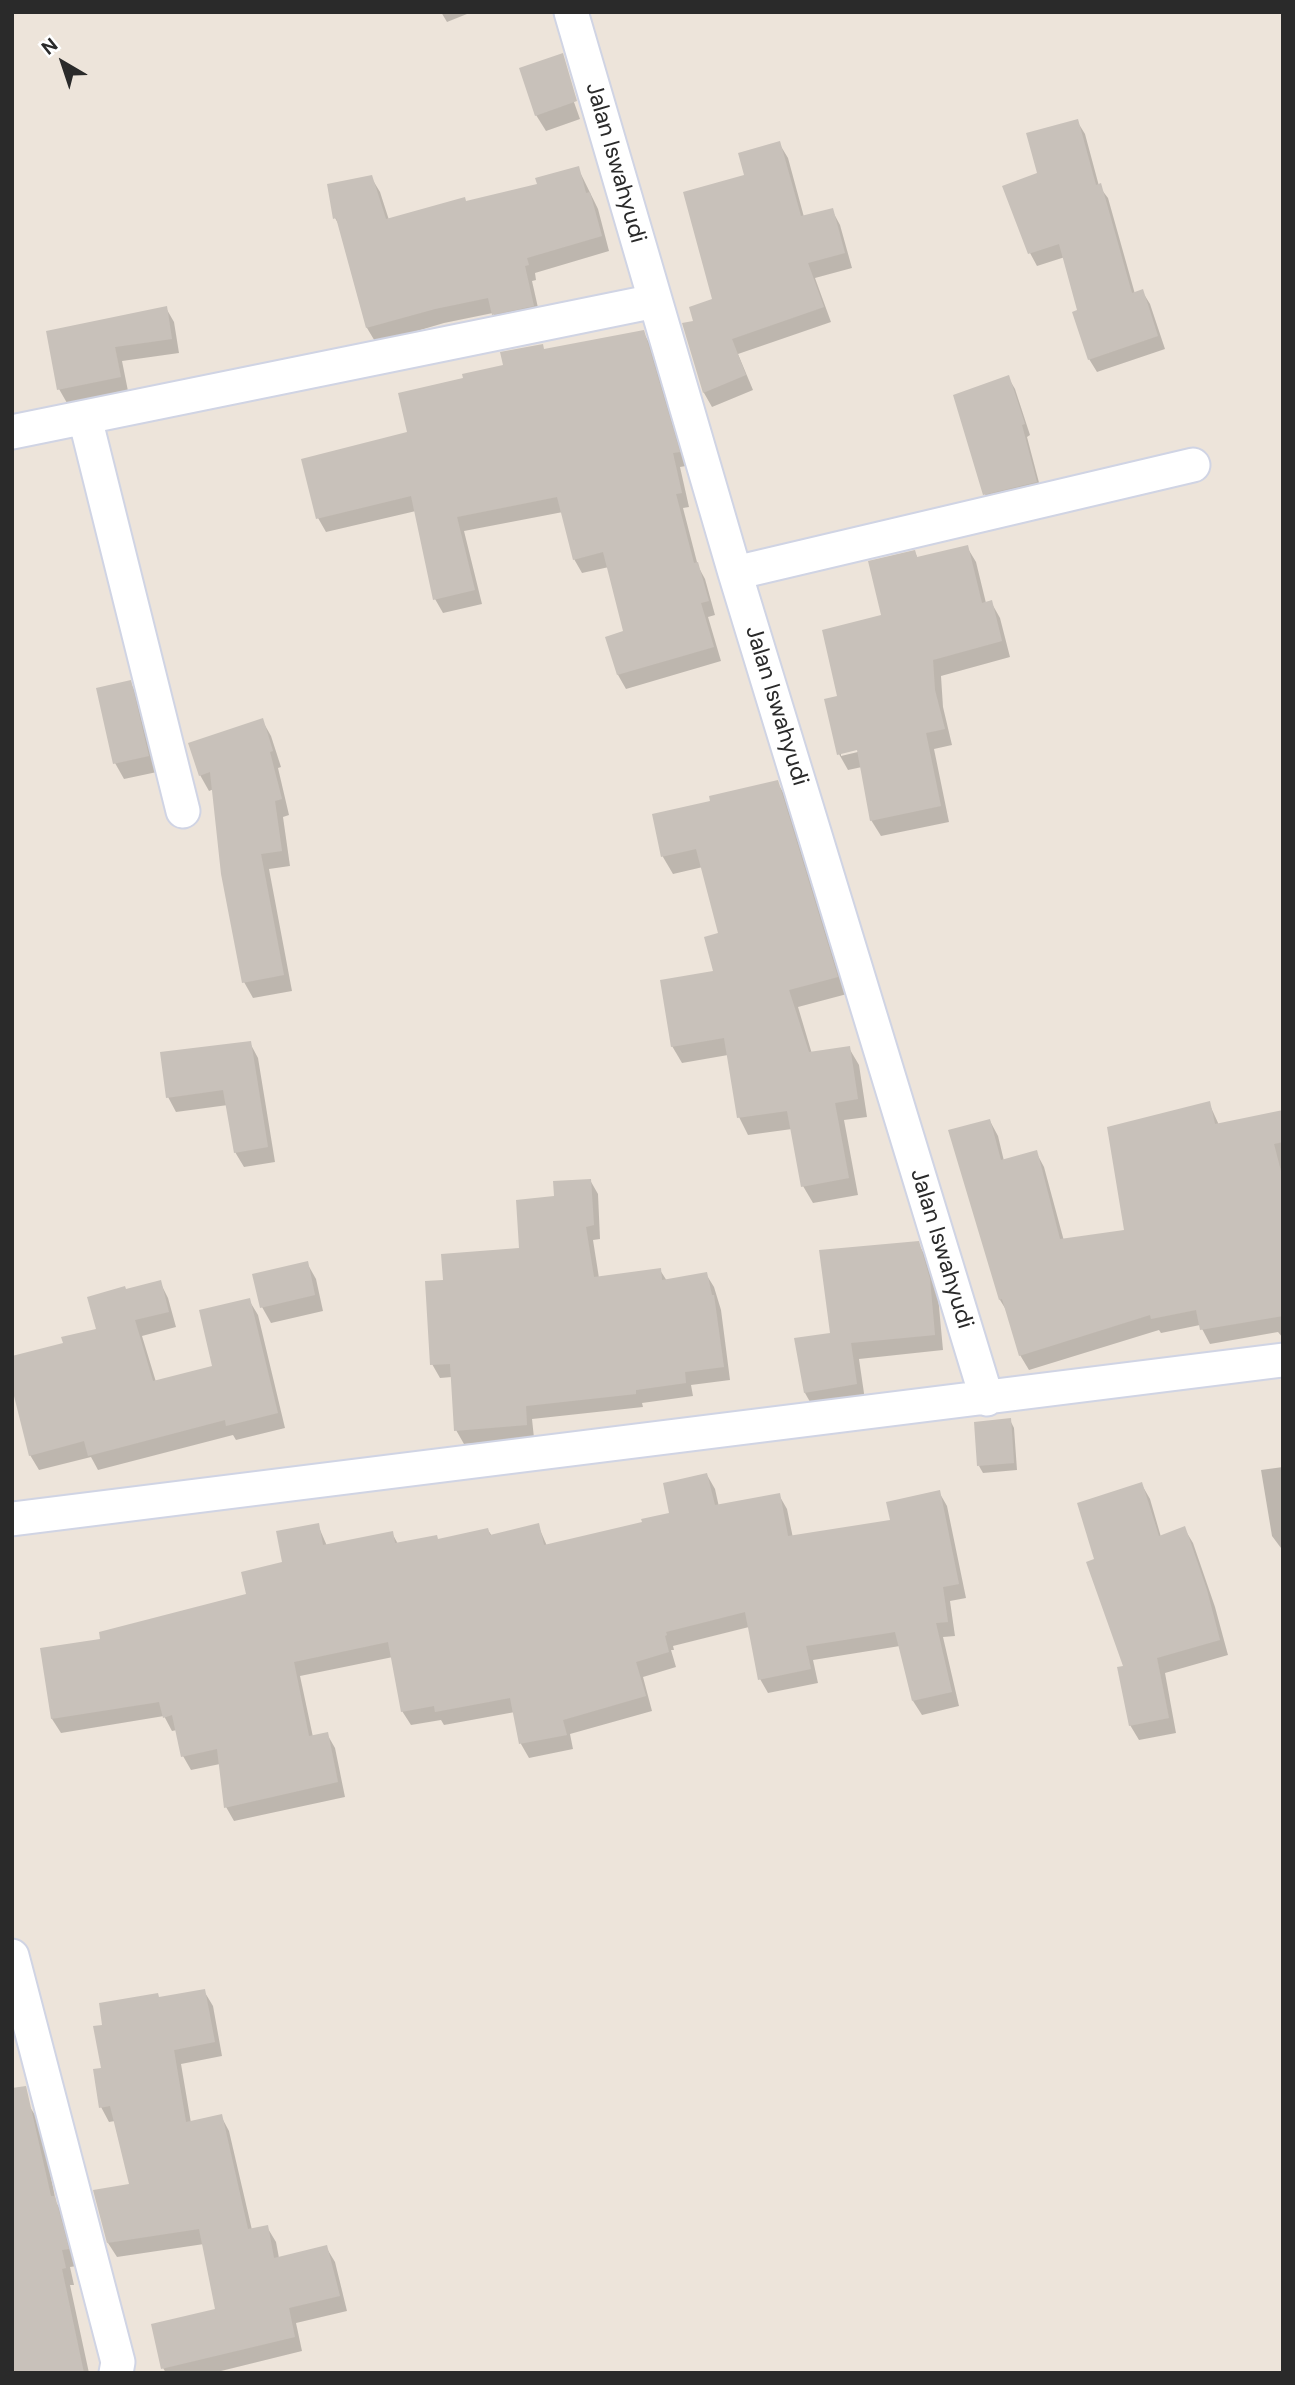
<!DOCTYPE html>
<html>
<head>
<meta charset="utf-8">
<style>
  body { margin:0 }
  #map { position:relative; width:1295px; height:2385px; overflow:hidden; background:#ede4da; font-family:"DM Sans",sans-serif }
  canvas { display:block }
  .frame { position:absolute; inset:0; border:14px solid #2a2a2a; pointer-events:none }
  .north { position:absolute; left:28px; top:28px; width:70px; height:70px; -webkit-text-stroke:5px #fff; paint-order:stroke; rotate:321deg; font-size:19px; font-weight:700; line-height:28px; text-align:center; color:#2a2a2a }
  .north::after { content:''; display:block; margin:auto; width:24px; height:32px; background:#2a2a2a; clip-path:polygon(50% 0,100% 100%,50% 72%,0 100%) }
</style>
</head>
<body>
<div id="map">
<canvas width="1295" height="2385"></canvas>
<div class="frame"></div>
<div class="north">N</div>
</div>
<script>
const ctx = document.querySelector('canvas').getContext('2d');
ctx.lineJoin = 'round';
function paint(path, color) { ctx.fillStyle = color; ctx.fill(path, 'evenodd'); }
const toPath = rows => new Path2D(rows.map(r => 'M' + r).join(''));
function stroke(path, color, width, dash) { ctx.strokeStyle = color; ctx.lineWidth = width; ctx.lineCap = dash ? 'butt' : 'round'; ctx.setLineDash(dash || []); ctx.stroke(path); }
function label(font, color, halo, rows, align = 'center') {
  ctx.font = font + ' "DM Sans",sans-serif'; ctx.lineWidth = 5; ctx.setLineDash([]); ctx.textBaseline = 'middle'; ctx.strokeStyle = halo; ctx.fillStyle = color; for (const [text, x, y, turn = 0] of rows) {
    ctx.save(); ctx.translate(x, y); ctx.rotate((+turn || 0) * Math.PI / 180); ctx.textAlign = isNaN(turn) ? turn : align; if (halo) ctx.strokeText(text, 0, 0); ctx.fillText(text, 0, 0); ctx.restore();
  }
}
paint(toPath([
  [441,12,472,12,447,22],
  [564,74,580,119,546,131,536,115],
  [1077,121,1085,134,1099,186,1108,198,1135,294,1142,291,1150,304,1165,349,1097,372,1089,359,1065,257,1037,266,1030,253,1039,174],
  [779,143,788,158,804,217,832,210,840,225,852,268,815,278,831,322,738,354,753,390,712,407,704,393,696,322,714,300],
  [578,168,598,209,609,251,535,273,536,280,532,281,541,321,502,329,493,313,444,323,376,343,367,328,339,225,335,218,371,177,380,192,389,220,539,186],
  [166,308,174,322,179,353,122,361,128,391,67,403,59,389],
  [643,332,651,346,686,466,680,467,689,507,683,508,698,566,705,579,715,615,708,617,721,661,626,689,618,675,607,638,625,633,609,567,582,573,574,559,563,512,464,531,482,604,443,613,435,599,416,511,326,532,318,518,465,379,545,351],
  [1008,377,1015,389,1030,435,1027,437,1042,494,991,506,985,494],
  [967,547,976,562,986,603,991,602,1000,618,1010,657,941,676,943,707,952,745,934,749,949,822,881,836,871,820,862,767,848,770,839,754,839,697,915,552,918,559],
  [865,746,866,750,841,756,841,752],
  [130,682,139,698,157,772,124,779,115,763],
  [262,720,271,736,281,767,278,768,289,815,283,817,290,866,269,869,292,991,253,998,244,982,214,789,209,791,200,775],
  [777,782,787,799,847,994,798,1007,812,1054,849,1048,859,1065,867,1117,844,1120,858,1195,813,1203,803,1186,792,1129,748,1135,739,1117,728,1055,682,1063,672,1046,715,972,720,935,703,867,673,874,663,857,654,815,712,802],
  [250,1043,258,1058,275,1162,244,1167,235,1152,228,1105,176,1112,168,1097],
  [1209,1103,1219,1125,1283,1111,1283,1338,1278,1332,1210,1344,1200,1325,1161,1333,1159,1330,1029,1370,1020,1355,1008,1313,1000,1300,951,1131,990,1121,998,1136,1004,1161,1036,1152,1044,1167,1064,1241,1126,1231],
  [590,1180,598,1194,600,1239,593,1240,599,1278,660,1270,667,1281,706,1274,714,1287,721,1310,730,1380,691,1385,693,1396,642,1403,643,1407,532,1419,534,1438,464,1444,456,1430,452,1377,440,1378,432,1364,445,1282,521,1249,556,1197],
  [918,1243,927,1259,938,1296,943,1350,859,1359,865,1400,814,1409,805,1393,797,1340,832,1334],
  [307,1263,316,1279,323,1311,271,1323,262,1307],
  [160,1282,168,1298,176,1327,142,1336,156,1382,214,1368,249,1300,258,1315,285,1428,236,1440,233,1435,98,1470,91,1457,39,1470,30,1455,65,1344,98,1331,126,1291],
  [1010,1420,1014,1428,1017,1470,983,1473,979,1466],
  [1283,1467,1283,1557,1281,1548,1272,1536,1261,1470],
  [707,1475,715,1489,719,1507,779,1495,787,1509,793,1538,892,1521,939,1492,947,1506,966,1598,950,1601,955,1636,943,1637,959,1706,922,1715,913,1701,900,1646,813,1660,818,1683,768,1693,760,1679,749,1627,673,1646,674,1650,671,1650,676,1667,643,1677,652,1711,570,1734,573,1749,529,1758,521,1744,515,1712,444,1725,441,1720,411,1725,402,1711,393,1657,300,1676,313,1737,327,1734,335,1748,345,1797,234,1821,226,1807,220,1764,191,1770,183,1756,177,1730,172,1731,164,1716,61,1733,52,1719,42,1650,102,1640,248,1596,284,1564,318,1525,327,1546,392,1533,398,1544,438,1541,488,1530,492,1536,538,1525,547,1546,644,1524,672,1514],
  [1142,1485,1150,1499,1161,1537,1184,1528,1193,1543,1215,1607,1228,1655,1165,1673,1176,1733,1139,1740,1130,1725,1125,1667,1096,1560],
  [204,1991,213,2006,222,2056,181,2064,191,2123,221,2116,229,2131,252,2230,267,2227,276,2242,279,2258,326,2247,335,2262,347,2311,296,2323,302,2351,213,2373,166,2373,163,2368,217,2311,204,2244,117,2257,108,2243,131,2186,115,2121,109,2122,101,2107,104,2026,159,1999],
  [30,2107,40,2123,56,2202,63,2214,77,2266,70,2267,74,2285,70,2285,89,2373,14,2373]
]), '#0003');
paint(toPath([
  [563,53,577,101,535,116,519,68],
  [1078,119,1096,185,1101,183,1132,293,1143,289,1158,336,1088,360,1072,312,1077,310,1059,244,1028,254,1002,186,1037,173,1026,133],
  [780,141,801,216,833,208,845,253,808,263,824,307,732,339,746,375,703,393,682,323,693,321,689,307,712,299,683,192,744,175,738,153],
  [579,166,586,193,590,192,602,236,527,258,529,265,525,266,534,306,492,315,488,298,435,309,366,328,336,218,333,219,327,184,372,175,386,219,465,197,466,201,537,184,535,178],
  [167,306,172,339,115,347,121,377,57,390,46,331],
  [644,330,680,452,673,453,682,493,676,494,694,563,698,562,709,601,701,603,714,647,617,675,605,637,623,631,603,552,573,560,557,497,457,517,475,590,433,600,411,496,316,519,301,459,407,432,398,393,463,378,462,374,503,365,500,352,543,344,544,349],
  [1009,375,1025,424,1022,425,1037,482,983,495,953,395],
  [968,545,982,603,992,600,1002,641,933,660,935,690,945,729,926,733,941,806,870,821,857,750,837,755,824,699,837,696,822,630,881,615,868,561,915,550,917,557],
  [131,680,149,756,113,764,96,688],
  [263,718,273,751,270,752,282,799,275,801,282,851,261,854,284,975,242,983,221,874,210,772,199,776,188,743],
  [778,780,838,977,789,990,809,1052,850,1046,858,1099,835,1103,849,1178,801,1187,787,1111,737,1118,724,1038,671,1047,660,980,713,971,704,937,718,933,696,849,661,857,652,814,710,801,709,796],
  [251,1041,268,1147,234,1153,223,1090,166,1098,160,1052],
  [1210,1101,1215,1124,1283,1110,1283,1142,1274,1144,1283,1179,1283,1316,1200,1330,1196,1310,1151,1319,1150,1315,1019,1356,1002,1299,999,1300,948,1130,990,1119,1001,1160,1037,1150,1060,1239,1124,1230,1107,1127],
  [591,1179,594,1225,586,1227,594,1277,661,1268,662,1280,707,1272,712,1295,714,1295,724,1367,685,1372,686,1383,636,1390,636,1394,526,1406,527,1425,454,1431,450,1364,430,1365,425,1281,443,1280,441,1254,519,1248,516,1200,554,1196,553,1181],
  [919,1241,930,1279,935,1335,851,1343,857,1384,804,1393,794,1338,830,1333,819,1250],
  [308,1261,315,1295,260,1308,252,1274],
  [161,1280,169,1312,135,1320,153,1381,212,1366,199,1310,250,1298,278,1413,226,1426,225,1420,88,1456,84,1441,29,1456,12,1388,12,1356,63,1343,61,1337,96,1329,87,1297,125,1286,126,1289],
  [1011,1418,1014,1463,977,1466,974,1422],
  [707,1473,715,1505,780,1493,788,1536,890,1520,886,1502,940,1490,959,1584,943,1587,948,1622,936,1623,952,1692,912,1701,895,1632,806,1646,811,1669,758,1680,745,1612,666,1632,667,1635,665,1636,669,1652,636,1662,646,1696,563,1720,567,1735,519,1744,510,1698,435,1712,434,1706,401,1712,388,1642,294,1662,309,1736,328,1732,338,1782,224,1808,217,1749,181,1757,172,1715,163,1718,159,1702,51,1719,40,1648,100,1639,99,1632,246,1594,241,1572,282,1562,276,1531,319,1523,323,1545,393,1531,395,1543,437,1535,438,1539,488,1528,490,1535,539,1523,544,1545,642,1522,641,1519,669,1513,663,1483],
  [1142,1482,1159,1536,1185,1526,1207,1590,1220,1640,1157,1658,1169,1718,1129,1726,1117,1667,1123,1666,1086,1562,1094,1559,1077,1503],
  [205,1989,215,2042,174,2050,186,2122,222,2114,248,2229,268,2225,274,2258,327,2245,340,2296,289,2308,295,2337,161,2369,151,2324,215,2309,199,2229,107,2243,93,2190,129,2184,110,2106,99,2108,93,2069,101,2068,93,2026,102,2025,99,2003,158,1993,159,1997],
  [26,2086,51,2196,55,2196,69,2249,62,2250,66,2268,62,2269,84,2373,12,2373,12,2088]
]), '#c8c1ba');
const minor = toPath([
  [571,12,735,573,987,1399],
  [85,418,183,811],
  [12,432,655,301],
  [735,573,1193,465],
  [12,1519,1283,1360],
  [12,1956,118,2362,116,2373]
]);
stroke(minor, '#d0d4e4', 37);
stroke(minor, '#fff', 33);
label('23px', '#2a2a2a', '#fff', [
  ["Jalan Iswahyudi",615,163,74],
  ["Jalan Iswahyudi",776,706,73],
  ["Jalan Iswahyudi",941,1249,73]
]);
</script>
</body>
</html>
